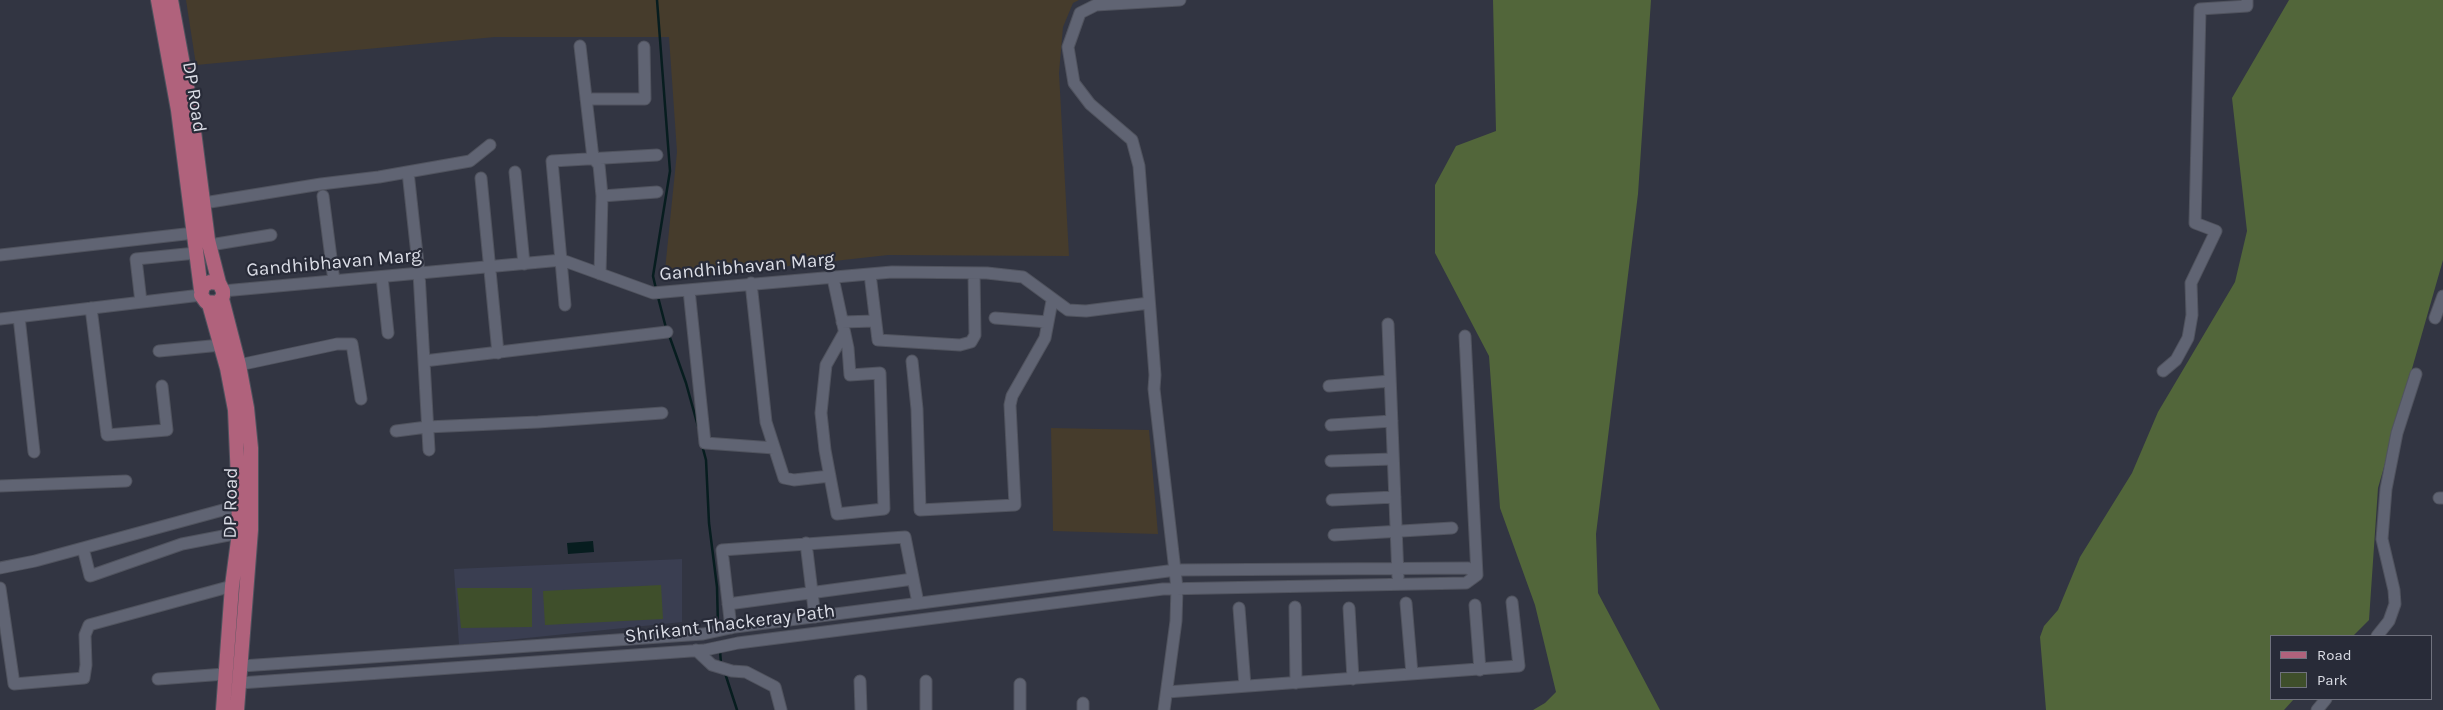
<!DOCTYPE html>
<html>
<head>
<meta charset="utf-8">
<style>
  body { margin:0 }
  #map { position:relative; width:2443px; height:710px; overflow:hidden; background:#323542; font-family:Karla,sans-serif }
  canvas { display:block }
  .legend { position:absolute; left:2270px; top:635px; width:162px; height:65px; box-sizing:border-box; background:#282b38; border:1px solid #70727e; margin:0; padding:6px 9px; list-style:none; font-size:15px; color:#dbdde6 }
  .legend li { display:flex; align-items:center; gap:10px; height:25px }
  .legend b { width:25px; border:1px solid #70727e }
</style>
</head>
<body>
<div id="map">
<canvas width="2443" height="710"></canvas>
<ul class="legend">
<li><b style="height:6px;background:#b0627c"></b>Road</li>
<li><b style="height:14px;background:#3f4f2b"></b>Park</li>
</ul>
</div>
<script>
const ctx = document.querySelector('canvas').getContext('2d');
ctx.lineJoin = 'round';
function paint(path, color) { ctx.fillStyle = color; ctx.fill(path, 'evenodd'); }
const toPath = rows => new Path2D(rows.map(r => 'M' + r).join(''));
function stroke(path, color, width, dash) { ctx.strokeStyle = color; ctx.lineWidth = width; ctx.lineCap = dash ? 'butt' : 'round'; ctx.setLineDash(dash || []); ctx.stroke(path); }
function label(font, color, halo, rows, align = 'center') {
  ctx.font = font + ' Karla,sans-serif'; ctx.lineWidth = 4.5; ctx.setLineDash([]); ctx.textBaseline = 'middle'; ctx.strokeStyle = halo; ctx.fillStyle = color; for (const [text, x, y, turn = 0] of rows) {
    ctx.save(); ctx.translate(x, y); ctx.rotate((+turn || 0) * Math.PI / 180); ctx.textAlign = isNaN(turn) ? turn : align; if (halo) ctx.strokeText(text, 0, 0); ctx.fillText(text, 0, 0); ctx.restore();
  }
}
paint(toPath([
  [682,559,682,622,459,645,454,569]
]), '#3a3e51');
paint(toPath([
  [186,0,1079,0,1073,3,1063,27,1059,73,1069,256,888,255,664,280,677,152,669,37,495,37,196,65],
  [1051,428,1149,430,1158,534,1053,531]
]), '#463c2c');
paint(toPath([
  [661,585,663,619,545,625,543,591],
  [457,588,532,588,532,627,461,628]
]), '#3f4f2b');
paint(toPath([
  [1493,0,1651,0,1638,194,1596,534,1598,593,1660,710,1533,710,1545,703,1556,692,1535,605,1500,508,1489,356,1435,253,1435,185,1456,146,1496,131],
  [2289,0,2443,0,2443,260,2378,488,2369,620,2353,636,2272,636,2272,699,2294,699,2284,710,2046,710,2040,637,2044,626,2058,610,2080,557,2132,473,2158,412,2235,282,2247,231,2232,98]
]), '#52663a');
paint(toPath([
  [593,541,594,552,568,554,567,543]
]), '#071d1f');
stroke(toPath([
  [656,289,653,276,670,171,657,0],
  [658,297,666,328],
  [669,335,686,383,699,430],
  [702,445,706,460,709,523,717,587,718,626],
  [720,651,721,663],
  [725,673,737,710]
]), '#071d1f', 2.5);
const minor = toPath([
  [580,46,593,158,599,165,602,196,600,274],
  [586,99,645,99,644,47],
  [408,172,419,273,429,450],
  [515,172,524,264],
  [481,178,498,353],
  [323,196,334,281],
  [602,196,657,192],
  [204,203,321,184,379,177,470,161,490,145],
  [210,245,271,235],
  [0,255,194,233],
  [870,274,878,340,960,345,971,342,975,335,974,273],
  [382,277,388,333],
  [833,278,848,348,850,375,880,373,884,509,837,514,825,450,821,413,826,365,844,333],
  [751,283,766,422,784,478,794,480,830,476],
  [689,290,705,443,774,448],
  [223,291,562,260,653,293,892,272,987,273,1023,277,1068,310,1086,311,1149,303],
  [141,302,136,259,196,253],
  [565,305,552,161,657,155],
  [91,308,107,435,167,430,162,386],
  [19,317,34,452],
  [995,318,1048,322],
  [2435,318,2443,296],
  [0,319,201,295],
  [842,322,875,321],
  [1388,324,1398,577],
  [1465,336,1477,575],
  [159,351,221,345],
  [424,361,667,332],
  [912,361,917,409,920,510,1015,505,1010,405,1012,396,1045,338,1052,301],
  [239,365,337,344,352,344,361,399],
  [2163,371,2176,360,2188,338,2192,315,2191,283,2216,231,2195,223,2200,9,2247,6,2247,0],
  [1329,386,1390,381],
  [1331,425,1392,421],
  [396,431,427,427,538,422,662,413],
  [1331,461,1393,459],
  [0,486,126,481],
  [2439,498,2443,498],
  [1332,500,1395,497],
  [1334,535,1452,528],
  [806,543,815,617],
  [83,548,90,576,182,544,239,533],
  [0,568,35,561,245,504],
  [0,588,14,684,84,678,86,665,85,635,89,625,232,586],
  [1406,603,1412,674],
  [728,604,913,579],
  [1475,605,1480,670],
  [1295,607,1296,683],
  [1239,608,1245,686],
  [1349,608,1353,679],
  [731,628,722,550,905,537,918,603],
  [2377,636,2389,621,2395,604,2394,590,2382,539,2386,489,2397,433,2416,374],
  [696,650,712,665,732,671,746,672,775,687,781,710],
  [242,666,703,634,735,627,1176,570,1468,568,1477,575],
  [158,679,225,674],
  [860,681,861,710],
  [926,681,926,710],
  [240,683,705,650,738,643,1163,589,1466,583,1477,575],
  [1020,684,1020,710],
  [1167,692,1519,666,1512,602],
  [1083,703,1083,710],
  [1164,710,1176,621,1177,588,1154,389,1155,375,1139,166,1132,140,1090,104,1074,83,1068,47,1080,13,1096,5,1180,0],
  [2317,710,2326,699]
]);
const major = toPath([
  [158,0,178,110,201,290],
  [171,0,191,108,208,240,219,283,223,291,223,296,218,303,206,302,201,295,203,286,210,282,219,283],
  [222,299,239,365,247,408,251,448,251,530,237,710],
  [209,304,227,368,235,410,238,480,239,533,232,586,223,710]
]);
stroke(minor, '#50535e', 13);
stroke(major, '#50535e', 16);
stroke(minor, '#606473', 11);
stroke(major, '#b0627c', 14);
label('19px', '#dbdde6', '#282b38', [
  ["DP Road",194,97,81],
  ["Gandhibhavan Marg",334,263,-5],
  ["Gandhibhavan Marg",747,267,-5],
  ["DP Road",231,503,-89],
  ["Shrikant Thackeray Path",730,624,-7]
]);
</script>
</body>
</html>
